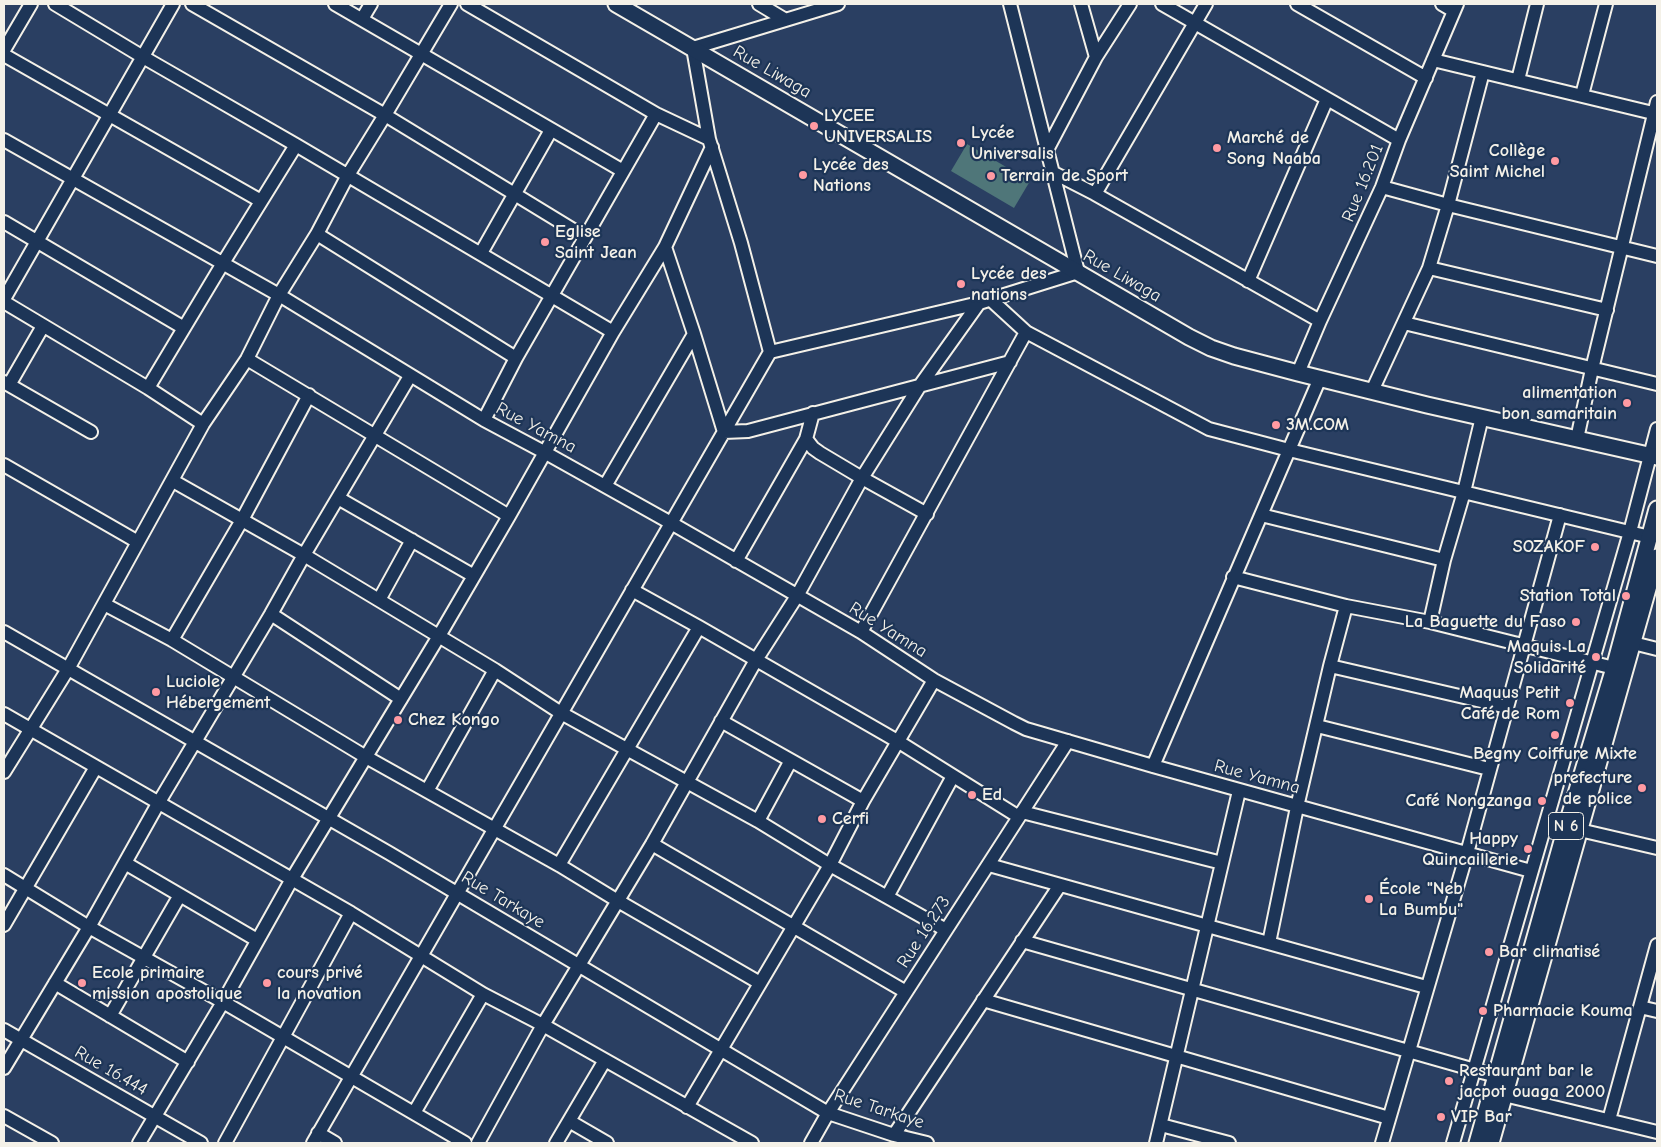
<!DOCTYPE html>
<html>
<head>
<meta charset="utf-8">
<style>
  body { margin:0 }
  #map { position:relative; width:1661px; height:1147px; overflow:hidden; background:#2a3f62; font-family:"Comic Neue",sans-serif }
  canvas { display:block }
  .frame { position:absolute; inset:0; border:5px solid #f4f1e8; pointer-events:none }
</style>
</head>
<body>
<div id="map">
<canvas width="1661" height="1147"></canvas>
<div class="frame"></div>
</div>
<script>
const ctx = document.querySelector('canvas').getContext('2d');
ctx.lineJoin = 'round';
function paint(path, color) { ctx.fillStyle = color; ctx.fill(path, 'evenodd'); }
const toPath = rows => new Path2D(rows.map(r => 'M' + r).join(''));
function stroke(path, color, width, dash) { ctx.strokeStyle = color; ctx.lineWidth = width; ctx.lineCap = dash ? 'butt' : 'round'; ctx.setLineDash(dash || []); ctx.stroke(path); }
function label(font, color, halo, rows, align = 'center') {
  ctx.font = font + ' "Comic Neue",sans-serif'; ctx.lineWidth = 4.5; ctx.setLineDash([]); ctx.textBaseline = 'middle'; ctx.strokeStyle = halo; ctx.fillStyle = color; for (const [text, x, y, turn = 0] of rows) {
    ctx.save(); ctx.translate(x, y); ctx.rotate((+turn || 0) * Math.PI / 180); ctx.textAlign = isNaN(turn) ? turn : align; if (halo) ctx.strokeText(text, 0, 0); ctx.fillText(text, 0, 0); ctx.restore();
  }
}
paint(toPath([
  [967,144,1030,181,1014,208,951,171]
]), '#4f7679');
const minor = toPath([
  [55,4,143,57,296,145,613,332],
  [192,4,385,115,585,237],
  [335,4,623,171],
  [467,4,656,114,709,139],
  [759,4,784,19],
  [1081,4,1096,57],
  [1162,4,1399,140],
  [1297,4,1426,78],
  [1442,4,1454,11],
  [362,19,371,4],
  [4,50,31,4],
  [4,55,261,201],
  [1433,60,1657,114],
  [1518,80,1537,4],
  [1582,95,1606,4],
  [4,140,279,295,484,420,544,452,671,523,861,632,934,680,1014,723,1026,729,1153,766,1531,871],
  [712,147,665,247,694,334,724,432,748,431,1010,362],
  [1048,148,1096,57,1130,4],
  [1054,173,1095,194,1320,321],
  [1382,187,1448,205,1657,256],
  [1095,194,1206,4],
  [4,222,184,328],
  [317,234,516,358],
  [481,253,551,130],
  [1429,268,1607,310],
  [1248,281,1327,99],
  [4,299,173,4],
  [990,299,1026,332,1209,429,1289,450,1650,537],
  [4,302,148,388,203,424],
  [1404,323,1657,384],
  [770,352,979,303,1078,272,1010,4],
  [247,359,509,516],
  [1298,373,1320,321,1382,187,1399,140,1457,4],
  [4,382,91,432],
  [9,385,43,326],
  [148,388,223,263,296,145],
  [1372,391,1429,268,1448,205,1483,72],
  [813,413,806,439,813,448,820,453,862,478,927,514],
  [484,420,516,358,656,114],
  [1577,439,1592,369,1657,102],
  [4,465,138,542],
  [173,481,304,555,495,670,561,713,758,821,830,865,946,930],
  [605,486,694,334],
  [338,498,474,576],
  [1261,515,1444,560],
  [736,561,806,439],
  [1233,577,1346,606,1430,622,1614,668],
  [632,590,699,627,899,742,1019,817],
  [379,600,412,540],
  [104,604,172,640,366,757,559,865,618,901,760,983],
  [271,614,401,699],
  [1430,622,1444,560,1464,492,1482,417],
  [4,632,389,853,828,1113,894,1135,927,1143],
  [861,632,1026,332],
  [172,640,242,520,309,395],
  [1633,643,1657,649],
  [1330,666,1507,707],
  [4,714,351,913,483,994,543,1025,752,1143],
  [721,721,863,801],
  [1317,726,1489,769],
  [1153,766,1320,378],
  [4,772,68,669,203,424,247,359,279,295,317,234,348,175,385,115,451,4],
  [427,791,495,670],
  [1022,812,1222,863],
  [758,821,790,762],
  [1571,828,1657,848],
  [652,844,906,992],
  [125,863,257,940],
  [559,865,699,627],
  [989,865,1426,987],
  [4,875,89,927,223,1002,465,1143],
  [887,897,953,776],
  [4,925,96,767],
  [1022,941,1496,1076],
  [1269,943,1297,807,1330,666,1346,606],
  [55,983,188,1062],
  [983,1000,1389,1118],
  [1640,1007,1657,1011],
  [110,1016,180,895],
  [4,1030,201,1143],
  [4,1068,89,927,159,802,271,614,304,555,410,376],
  [1504,1095,1657,1132],
  [687,1107,830,865,863,801,934,680],
  [414,1113,483,994],
  [4,1116,52,1143],
  [1609,1120,1657,945],
  [569,1121,607,1143],
  [1161,1125,1229,1143],
  [318,1133,335,1143],
  [894,1135,1060,885],
  [139,1143,223,1002,292,879,439,636,509,516,613,332,665,247],
  [225,1143,351,913],
  [313,1143,770,352,741,243,709,139,693,48,838,4],
  [478,1143,543,1025,652,844,756,660,797,596,862,478,919,387,979,303],
  [556,1143,605,1060],
  [811,1143,828,1113,1068,741],
  [1156,1143,1239,791],
  [1382,1143,1467,853,1560,515],
  [1453,1143,1630,532,1657,429]
]);
const major = toPath([
  [616,4,1189,337,1211,348,1234,356,1298,373,1427,405,1657,457],
  [1477,1143,1566,827,1614,668,1657,509],
  [1491,1143,1657,557]
]);
stroke(minor, '#f4f1e8', 16);
stroke(major, '#f4f1e8', 19);
stroke(minor, '#1d3557', 12);
stroke(major, '#1d3557', 15);
for (const [x, y, r, color] of [
  [814,126,5,"#ff9aa2"],
  [961,143,5,"#ff9aa2"],
  [1217,148,5,"#ff9aa2"],
  [1555,161,5,"#ff9aa2"],
  [803,175,5,"#ff9aa2"],
  [991,176,5,"#ff9aa2"],
  [545,242,5,"#ff9aa2"],
  [961,284,5,"#ff9aa2"],
  [1627,403,5,"#ff9aa2"],
  [1276,425,5,"#ff9aa2"],
  [1595,547,5,"#ff9aa2"],
  [1626,596,5,"#ff9aa2"],
  [1576,622,5,"#ff9aa2"],
  [1596,657,5,"#ff9aa2"],
  [156,692,5,"#ff9aa2"],
  [1570,703,5,"#ff9aa2"],
  [398,720,5,"#ff9aa2"],
  [1555,735,5,"#ff9aa2"],
  [1642,788,5,"#ff9aa2"],
  [972,795,5,"#ff9aa2"],
  [1542,801,5,"#ff9aa2"],
  [822,819,5,"#ff9aa2"],
  [1528,849,5,"#ff9aa2"],
  [1369,899,5,"#ff9aa2"],
  [1489,952,5,"#ff9aa2"],
  [82,983,5,"#ff9aa2"],
  [267,983,5,"#ff9aa2"],
  [1483,1011,5,"#ff9aa2"],
  [1449,1081,5,"#ff9aa2"],
  [1441,1117,5,"#ff9aa2"]
]) { const dot = new Path2D(); dot.arc(x, y, r, 0, 2 * Math.PI); ctx.fillStyle = color; ctx.fill(dot); stroke(dot, '#1d3557', 2); }
for (const [x, y, w] of [
  [1566,826,35]
]) { const box = new Path2D(); box.roundRect(x - w / 2, y - 13.5, w, 27, 4); ctx.fillStyle = '#1d3557'; ctx.fill(box); stroke(box, '#f4f1e8', 1); }
label('bold 16px', '#f4f1e8', null, [
  ["N 6",1566,826]
]);
label('18px', '#f4f1e8', '#1d3557', [
  ["Rue Liwaga",772,72,30],
  ["Rue 16.201",1363,183,-68],
  ["Rue Liwaga",1122,276,30],
  ["Rue Yamna",536,428,28],
  ["Rue Yamna",888,630,32],
  ["Rue Yamna",1257,777,15],
  ["Rue Tarkaye",503,900,31],
  ["Rue 16.273",924,932,-57],
  ["Rue 16.444",111,1071,30],
  ["Rue Tarkaye",879,1109,18]
]);
label('bold 18px', '#f4f1e8', '#1d3557', [
  ["LYCEE",824,116],
  ["UNIVERSALIS",824,137],
  ["Lycée",971,133],
  ["Universalis",971,154],
  ["Marché de",1227,138],
  ["Song Naaba",1227,159],
  ["Collège",1545,151,"right"],
  ["Saint Michel",1545,172,"right"],
  ["Lycée des",813,165],
  ["Nations",813,186],
  ["Terrain de Sport",1001,176],
  ["Eglise",555,232],
  ["Saint Jean",555,253],
  ["Lycée des",971,274],
  ["nations",971,295],
  ["alimentation",1617,393,"right"],
  ["bon samaritain",1617,414,"right"],
  ["3M.COM",1286,425],
  ["SOZAKOF",1585,547,"right"],
  ["Station Total",1616,596,"right"],
  ["La Baguette du Faso",1566,622,"right"],
  ["Maquis La",1586,647,"right"],
  ["Solidarité",1586,668,"right"],
  ["Luciole",166,682],
  ["Hébergement",166,703],
  ["Maquus Petit",1560,693,"right"],
  ["Café de Rom",1560,714,"right"],
  ["Chez Kongo",408,720],
  ["Begny Coiffure Mixte",1555,754,"center"],
  ["prefecture",1632,778,"right"],
  ["de police",1632,799,"right"],
  ["Ed",982,795],
  ["Café Nongzanga",1532,801,"right"],
  ["Cerfi",832,819],
  ["Happy",1518,839,"right"],
  ["Quincaillerie",1518,860,"right"],
  ["École \"Neb",1379,889],
  ["La Bumbu\"",1379,910],
  ["Bar climatisé",1499,952],
  ["Ecole primaire",92,973],
  ["mission apostolique",92,994],
  ["cours privé",277,973],
  ["la novation",277,994],
  ["Pharmacie Kouma",1493,1011],
  ["Restaurant bar le",1459,1071],
  ["jacpot ouaga 2000",1459,1092],
  ["VIP Bar",1451,1117]
], 'left');
</script>
</body>
</html>
